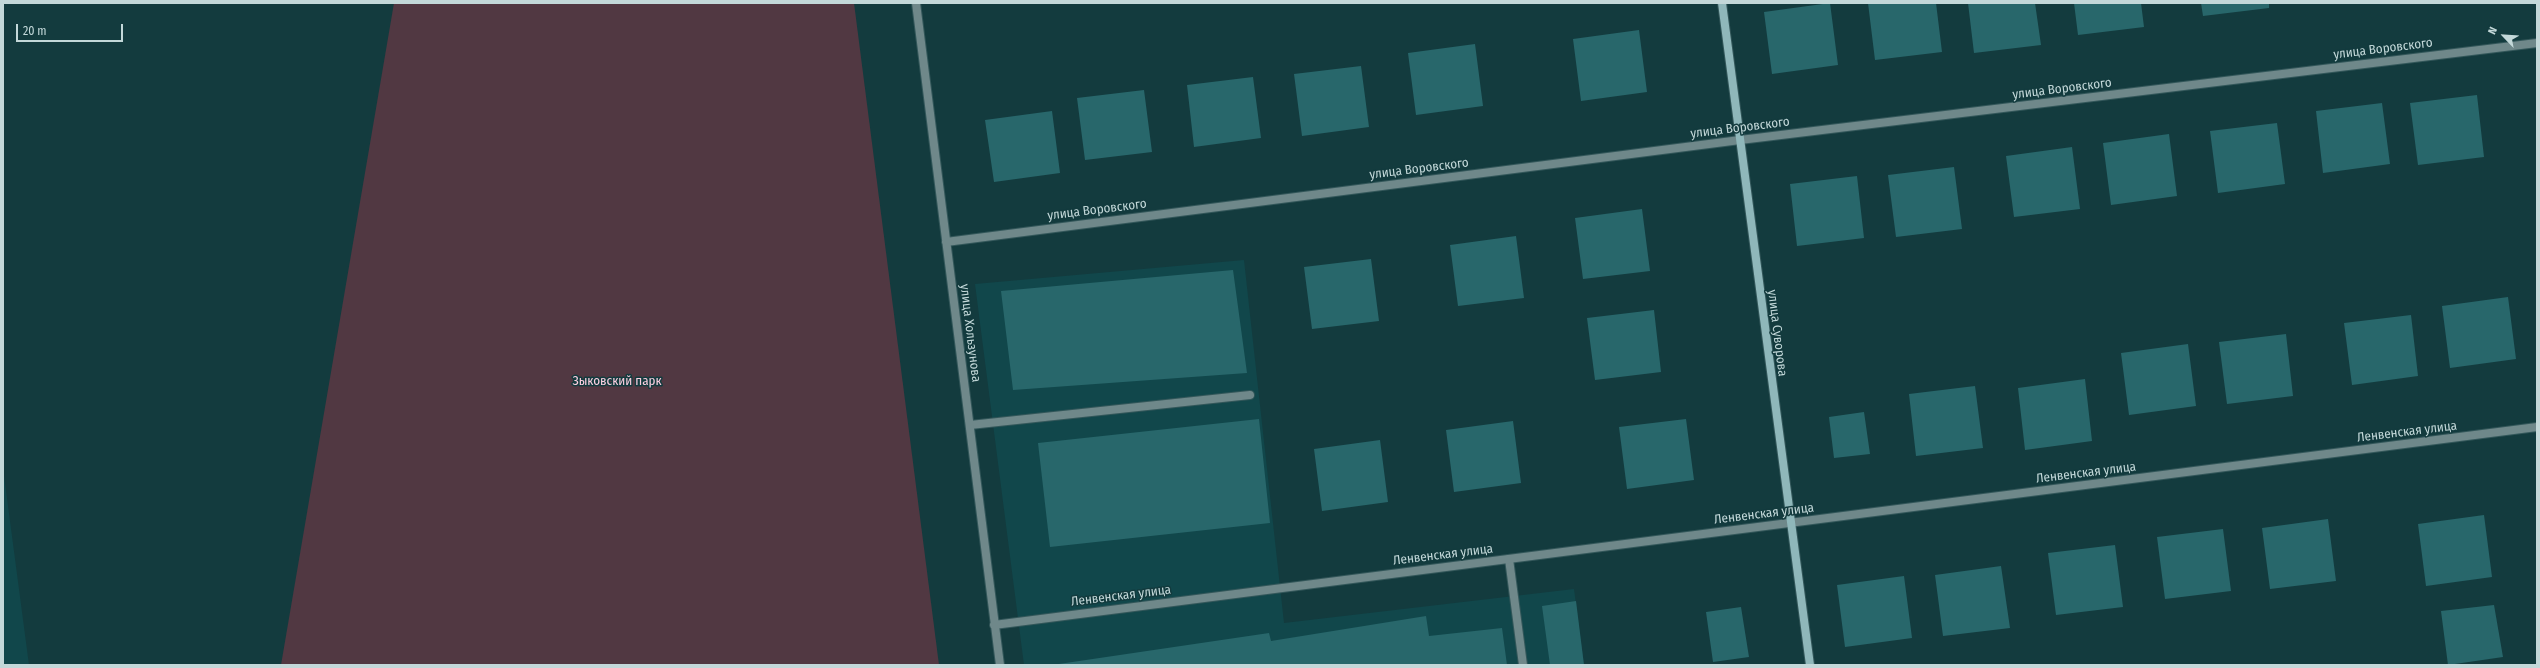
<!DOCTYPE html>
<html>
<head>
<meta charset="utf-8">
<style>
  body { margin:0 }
  #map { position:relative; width:2540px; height:668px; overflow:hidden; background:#133b3e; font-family:"Fira Sans Condensed",sans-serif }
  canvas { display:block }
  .frame { position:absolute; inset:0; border:4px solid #c3d8d9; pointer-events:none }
  .north { position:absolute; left:2484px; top:16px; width:40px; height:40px; -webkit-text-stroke:3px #133b3e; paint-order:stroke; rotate:295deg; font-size:11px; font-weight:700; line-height:16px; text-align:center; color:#c3d8d9 }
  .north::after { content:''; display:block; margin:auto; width:14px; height:18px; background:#c3d8d9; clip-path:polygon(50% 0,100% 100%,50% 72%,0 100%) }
  .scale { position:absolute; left:16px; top:24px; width:107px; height:18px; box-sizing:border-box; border:2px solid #c3d8d9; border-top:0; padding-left:5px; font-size:12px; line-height:14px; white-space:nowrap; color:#c3d8d9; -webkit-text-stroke:3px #133b3e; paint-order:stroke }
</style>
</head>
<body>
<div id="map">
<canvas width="2540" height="668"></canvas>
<div class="frame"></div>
<div class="north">N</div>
<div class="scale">20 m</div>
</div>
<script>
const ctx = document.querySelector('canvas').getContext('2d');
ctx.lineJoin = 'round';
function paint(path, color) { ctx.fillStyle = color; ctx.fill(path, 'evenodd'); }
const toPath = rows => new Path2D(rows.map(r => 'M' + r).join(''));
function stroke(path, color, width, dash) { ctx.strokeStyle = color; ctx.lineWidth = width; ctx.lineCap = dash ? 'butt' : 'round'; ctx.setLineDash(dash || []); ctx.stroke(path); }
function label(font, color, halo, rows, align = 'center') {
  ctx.font = font + ' "Fira Sans Condensed",sans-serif'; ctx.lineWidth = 3; ctx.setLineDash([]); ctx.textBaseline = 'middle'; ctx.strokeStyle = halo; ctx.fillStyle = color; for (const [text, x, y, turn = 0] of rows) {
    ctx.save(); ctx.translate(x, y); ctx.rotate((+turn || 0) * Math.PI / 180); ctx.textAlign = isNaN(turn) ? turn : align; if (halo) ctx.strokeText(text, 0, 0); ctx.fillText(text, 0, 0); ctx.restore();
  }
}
paint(toPath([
  [1244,260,1284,623,1574,589,1584,665,1024,665,975,284],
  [3,468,29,665,3,665]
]), '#11474b');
paint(toPath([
  [394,3,854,3,939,665,281,665]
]), '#513842');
paint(toPath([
  [1830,3,1838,65,1772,74,1764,12],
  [1868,3,1936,3,1942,52,1875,60],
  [1968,3,2035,3,2041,45,1974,53],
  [2074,3,2141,3,2144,27,2078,35],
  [2201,3,2269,3,2269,8,2203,16],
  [1639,30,1647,92,1581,101,1573,39],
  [1475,44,1483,106,1416,115,1408,53],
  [1361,66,1369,127,1302,136,1294,74],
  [1253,77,1261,138,1194,147,1187,85],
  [1144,90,1152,152,1085,160,1077,98],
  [2477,95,2484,157,2418,165,2410,103],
  [2382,103,2390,164,2323,173,2316,111],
  [1052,111,1060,173,994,182,985,120],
  [2277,123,2285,184,2218,193,2210,131],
  [2169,134,2177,196,2111,205,2103,143],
  [2072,147,2080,209,2014,217,2006,156],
  [1954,167,1962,229,1896,237,1888,175],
  [1857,176,1864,238,1797,246,1790,184],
  [1642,209,1650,271,1583,279,1575,218],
  [1516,236,1524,298,1458,306,1450,245],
  [1371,259,1379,321,1312,329,1304,267],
  [1233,270,1247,373,1013,390,1001,291],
  [2508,297,2516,359,2450,368,2442,306],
  [1654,310,1661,372,1595,380,1587,318],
  [2411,315,2418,376,2352,385,2344,323],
  [2286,334,2293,396,2227,404,2219,342],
  [2188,344,2196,406,2129,415,2121,353],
  [2085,379,2092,441,2025,450,2018,388],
  [1975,386,1983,448,1916,456,1909,394],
  [1864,412,1870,454,1834,458,1829,417],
  [1259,419,1270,523,1050,547,1038,443],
  [1686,419,1694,480,1627,489,1619,427],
  [1513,421,1521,483,1454,492,1446,430],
  [1380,440,1388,502,1322,511,1314,449],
  [2484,515,2492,577,2426,586,2418,524],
  [2328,519,2336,581,2270,589,2262,528],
  [2223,529,2231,591,2165,599,2157,537],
  [2115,545,2123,607,2056,615,2048,553],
  [2001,566,2010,628,1943,636,1935,575],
  [1904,576,1912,638,1845,647,1837,585],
  [1576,601,1584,665,1550,665,1542,606],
  [2494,605,2503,657,2448,665,2441,611],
  [1741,607,1749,657,1713,662,1706,612],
  [1426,616,1429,636,1502,628,1507,665,1052,665,1269,633,1271,641]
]), '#28676b');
const lane = toPath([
  [970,425,1250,395],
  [1509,559,1523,665]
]);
const street = toPath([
  [916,3,1000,665],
  [946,242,1740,140,2537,43],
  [994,625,2537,427]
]);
const secondary = toPath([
  [1722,3,1810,665]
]);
stroke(lane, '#33575a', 10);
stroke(street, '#33575a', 10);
stroke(secondary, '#33575a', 10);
stroke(lane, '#6f888a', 8);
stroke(street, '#6f888a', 8);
stroke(secondary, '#8fb7ba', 8);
label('13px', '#c3d8d9', '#133b3e', [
  ["улица Воровского",2383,49,-7],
  ["улица Воровского",2062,89,-7],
  ["улица Воровского",1740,128,-7],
  ["улица Воровского",1419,169,-7],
  ["улица Воровского",1097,210,-7],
  ["улица Хользунова",970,333,83],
  ["улица Суворова",1777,333,83],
  ["Ленвенская улица",2407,432,-7],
  ["Ленвенская улица",2086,473,-7],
  ["Ленвенская улица",1764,514,-7],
  ["Ленвенская улица",1443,555,-7],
  ["Ленвенская улица",1121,596,-7]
]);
label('13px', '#fccee0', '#133b3e', [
  ["Зыковский парк",617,381]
]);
</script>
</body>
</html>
